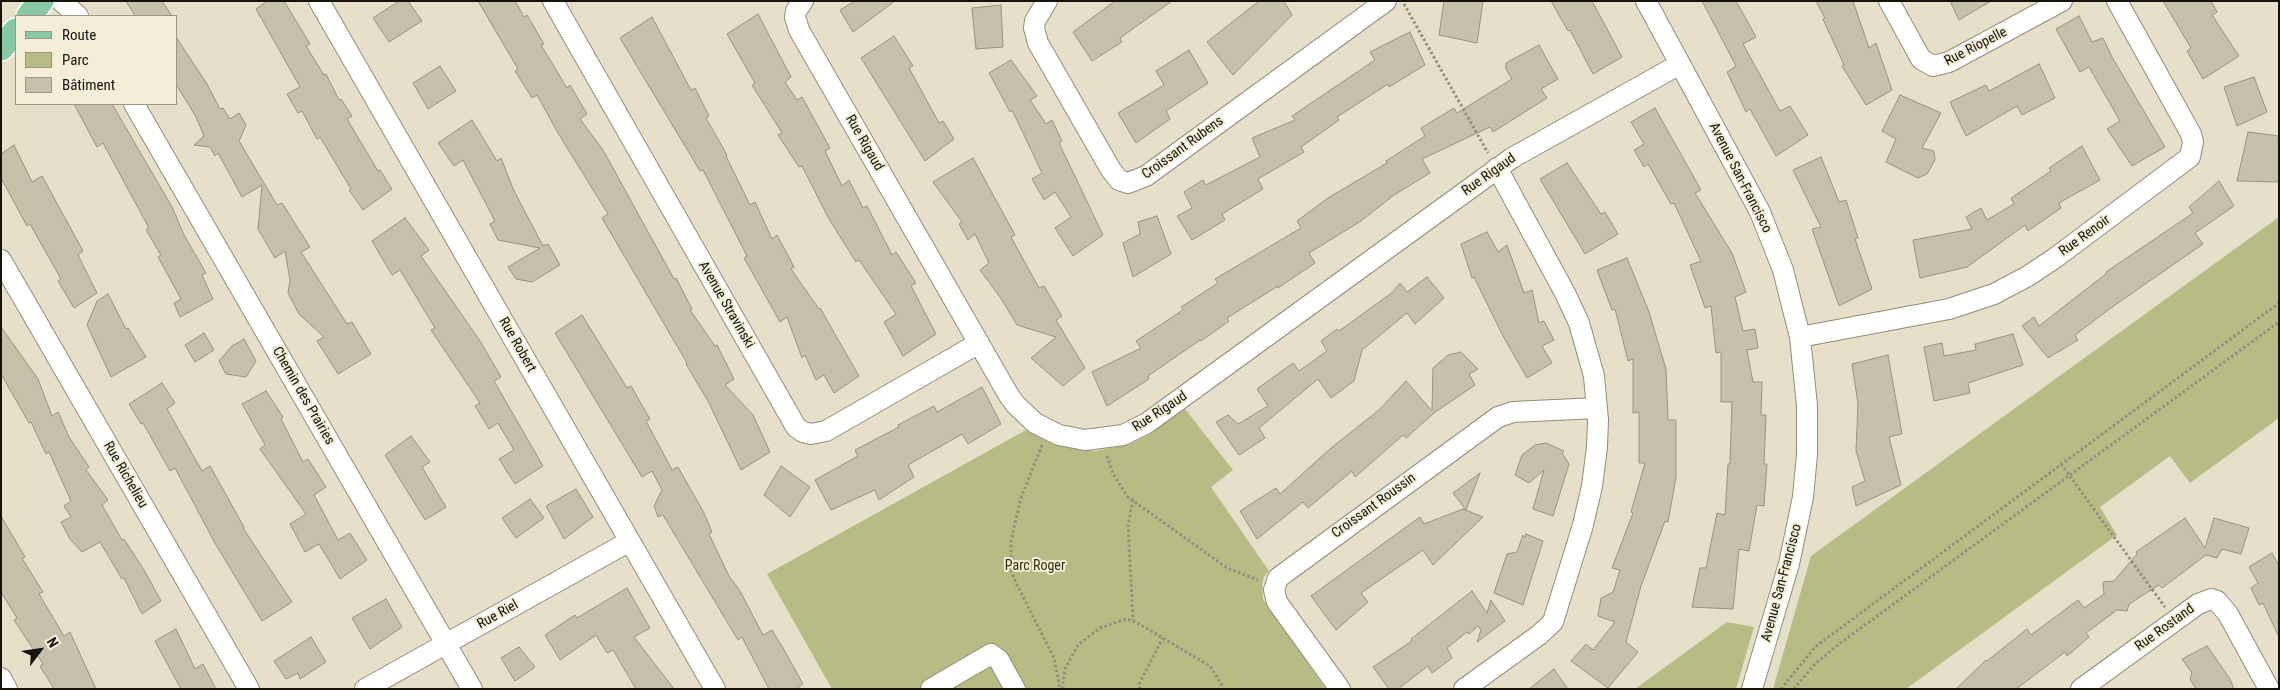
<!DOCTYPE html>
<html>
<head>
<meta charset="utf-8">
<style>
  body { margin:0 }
  #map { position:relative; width:2280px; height:690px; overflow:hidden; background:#e6e0ca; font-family:"Roboto Condensed",sans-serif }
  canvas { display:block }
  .frame { position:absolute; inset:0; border:2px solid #15130c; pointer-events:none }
  .legend { position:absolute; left:15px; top:15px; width:162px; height:90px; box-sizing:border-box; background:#f4eed7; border:1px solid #9b9686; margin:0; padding:6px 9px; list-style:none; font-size:15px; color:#15130c }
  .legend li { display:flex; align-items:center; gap:10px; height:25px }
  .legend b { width:25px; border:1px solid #9b9686 }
  .north { position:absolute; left:15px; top:625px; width:50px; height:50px; -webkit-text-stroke:4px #f4eed7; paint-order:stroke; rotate:59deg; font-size:14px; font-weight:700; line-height:20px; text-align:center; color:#15130c }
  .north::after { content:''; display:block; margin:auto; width:18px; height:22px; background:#15130c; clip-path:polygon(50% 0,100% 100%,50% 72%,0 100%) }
</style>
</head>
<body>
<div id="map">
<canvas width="2280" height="690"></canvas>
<div class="frame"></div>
<ul class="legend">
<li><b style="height:6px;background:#89c8a4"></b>Route</li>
<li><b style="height:14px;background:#b6bc83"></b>Parc</li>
<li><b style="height:14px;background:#c6c1ab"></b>Bâtiment</li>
</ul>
<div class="north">N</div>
</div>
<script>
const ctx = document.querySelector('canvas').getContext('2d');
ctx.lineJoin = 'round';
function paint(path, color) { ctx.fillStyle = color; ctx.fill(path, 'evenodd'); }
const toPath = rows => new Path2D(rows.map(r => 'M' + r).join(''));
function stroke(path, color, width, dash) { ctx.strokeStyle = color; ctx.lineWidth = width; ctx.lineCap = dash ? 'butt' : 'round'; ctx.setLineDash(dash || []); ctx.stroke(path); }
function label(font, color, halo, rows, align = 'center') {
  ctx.font = font + ' "Roboto Condensed",sans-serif'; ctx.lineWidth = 4; ctx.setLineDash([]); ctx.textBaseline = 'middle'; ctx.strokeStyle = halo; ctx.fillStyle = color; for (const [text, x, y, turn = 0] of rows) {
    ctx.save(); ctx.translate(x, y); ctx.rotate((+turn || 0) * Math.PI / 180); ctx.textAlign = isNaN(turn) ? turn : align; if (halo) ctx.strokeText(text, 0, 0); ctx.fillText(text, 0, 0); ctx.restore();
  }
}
paint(toPath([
  [2279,217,2279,418,2190,483,2170,456,2100,507,2117,535,1906,689,1773,689,1811,556],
  [1185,409,1233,470,1211,487,1269,571,1264,577,1262,584,1263,599,1326,689,832,689,767,574,1026,430,1059,446,1095,451,1130,444,1146,436],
  [1727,622,1754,627,1736,689,1635,689]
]), '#b6bc83');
const building = toPath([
  [126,1,162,1,172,16,135,16,126,1],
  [267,1,284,1,310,44,306,46,324,75,326,74,339,100,341,99,352,116,347,119,378,171,380,170,392,189,363,210,349,190,351,189,320,137,317,139,302,111,298,113,287,94,300,87,256,9,267,1],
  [399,1,408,1,422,21,389,42,373,18,399,1],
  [478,1,515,1,524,17,527,15,544,44,541,45,567,88,570,85,587,114,580,119,603,150,674,279,676,278,692,309,690,310,715,346,717,345,734,379,725,385,753,415,770,452,741,470,708,401,686,364,687,363,602,218,608,214,558,133,537,95,532,98,515,71,518,69,478,1],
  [855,1,895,1,853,32,840,10,855,1],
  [1115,1,1172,1,1120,38,1122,42,1092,61,1073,32,1115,1],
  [1259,1,1284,1,1292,15,1233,75,1207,42,1259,1],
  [1444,1,1483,1,1477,43,1439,35,1444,1],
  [1551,1,1592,1,1622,57,1593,74,1570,30,1568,31,1551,1],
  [1702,1,1736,1,1756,37,1743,44,1780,111,1790,106,1808,135,1776,156,1750,109,1746,112,1727,72,1736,66,1702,1],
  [1816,1,1853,1,1869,48,1876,43,1892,90,1866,105,1842,66,1844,65,1823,19,1825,18,1816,1],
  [1950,1,1991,1,1959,20,1950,1],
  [2163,1,2211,1,2217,12,2212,15,2239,56,2203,79,2187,51,2191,48,2163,1],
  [1001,5,1003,47,976,49,972,8,1001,5],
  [758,14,791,77,785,82,797,100,802,97,830,148,825,151,842,186,849,180,863,208,867,206,892,255,896,252,916,283,911,286,936,334,903,356,884,322,896,314,859,260,856,262,829,219,802,166,799,167,778,135,782,133,752,85,755,83,727,34,758,14],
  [2079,16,2092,42,2103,38,2112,57,2165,147,2132,166,2107,129,2120,121,2089,67,2080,72,2056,29,2079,16],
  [652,17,691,90,695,88,709,116,706,118,727,155,726,156,750,205,755,202,772,239,777,235,794,267,791,269,819,309,820,308,859,376,834,393,824,375,816,380,805,355,802,358,787,317,780,322,744,258,747,256,703,170,700,171,620,38,652,17],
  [1410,32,1425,65,1389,87,1388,84,1337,117,1339,120,1301,147,1304,152,1258,179,1263,189,1222,214,1225,220,1192,240,1177,216,1192,208,1184,192,1203,180,1206,185,1260,157,1252,138,1295,120,1292,116,1375,60,1370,52,1410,32],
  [894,36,913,66,909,68,939,123,943,121,954,139,925,161,861,58,894,36],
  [176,37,207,84,220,109,223,108,230,119,239,113,246,125,239,141,277,205,282,203,310,247,301,252,347,324,352,322,371,354,338,374,317,341,324,337,299,314,288,293,290,280,285,251,275,258,258,229,262,185,242,197,218,153,215,156,210,147,194,145,204,136,196,117,176,84,176,37],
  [1539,45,1558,79,1541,89,1547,98,1493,132,1490,127,1422,159,1430,173,1394,195,1361,221,1309,253,1315,263,1278,288,1278,286,1227,318,1229,321,1201,341,1200,340,1148,376,1149,379,1107,406,1092,372,1141,348,1136,341,1183,310,1181,307,1218,283,1215,279,1301,228,1297,221,1328,198,1387,163,1386,161,1425,136,1421,128,1454,108,1457,113,1512,79,1506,69,1506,63,1539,45],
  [1189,50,1208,83,1166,111,1170,119,1136,143,1118,113,1164,85,1156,71,1189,50],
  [1011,60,1037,96,1030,100,1046,124,1052,120,1062,141,1059,143,1103,235,1073,256,1055,228,1071,217,1055,192,1044,200,1032,179,1042,173,1012,110,1010,112,989,73,1011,60],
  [2039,64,2055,98,2022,115,2017,106,1966,136,1950,102,1986,85,1989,91,2039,64],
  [440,66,456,91,428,109,413,83,440,66],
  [2254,77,2267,112,2237,126,2224,87,2254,77],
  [1900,95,1941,113,1922,148,1934,151,1935,160,1927,174,1918,178,1886,162,1896,139,1882,131,1900,95],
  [74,104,112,104,172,207,184,235,206,273,202,275,213,299,180,317,174,303,181,299,158,257,161,255,146,230,149,228,103,143,97,147,74,104],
  [1655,108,1701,190,1695,193,1732,253,1746,292,1735,297,1743,331,1755,329,1758,348,1747,350,1753,382,1762,382,1761,415,1766,415,1764,464,1767,464,1764,506,1757,505,1749,551,1739,549,1733,609,1692,607,1700,568,1706,568,1717,513,1725,515,1728,464,1730,464,1732,402,1721,402,1721,352,1716,353,1711,306,1705,308,1690,265,1701,261,1674,203,1671,204,1648,164,1644,167,1634,150,1644,144,1631,122,1655,108],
  [472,120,497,161,501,158,514,191,543,246,548,244,560,265,532,282,516,279,508,267,540,248,498,240,490,224,495,221,463,160,454,166,438,143,472,120],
  [2248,132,2279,136,2279,182,2237,181,2248,132],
  [14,145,32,182,42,176,83,251,78,255,97,293,74,308,58,281,61,279,30,224,27,226,1,178,1,154,14,145],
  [2082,146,2100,180,2059,203,2061,208,2028,231,2025,225,1967,267,1920,278,1913,240,1972,229,1966,217,1981,208,1987,220,2014,204,2011,198,2051,171,2049,168,2082,146],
  [1821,157,1839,202,1846,200,1858,238,1855,239,1872,289,1839,306,1812,229,1821,227,1793,170,1821,157],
  [973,158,1015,235,1011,237,1039,288,1044,286,1062,316,1056,320,1085,368,1063,386,1031,358,1056,337,1017,325,1000,297,980,270,989,263,975,234,968,240,959,224,962,222,933,182,973,158],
  [1567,163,1601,214,1605,212,1618,234,1585,254,1540,179,1567,163],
  [2219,181,2234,206,2195,233,2203,244,2115,305,2075,335,2078,340,2048,358,2022,326,2034,317,2039,326,2107,273,2106,272,2193,213,2189,207,2219,181],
  [1157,216,1171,254,1133,277,1123,243,1140,234,1138,222,1157,216],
  [405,218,429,250,421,256,480,341,501,377,494,381,543,466,515,484,499,459,514,450,498,423,489,429,475,406,480,403,431,330,435,328,400,270,392,275,372,241,405,218],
  [1487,232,1498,252,1507,245,1524,293,1532,290,1539,323,1544,321,1554,340,1542,346,1552,363,1527,378,1503,336,1474,277,1472,278,1461,244,1487,232],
  [1627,258,1649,312,1666,369,1668,420,1676,420,1676,477,1668,522,1665,521,1641,586,1626,642,1638,652,1608,688,1571,661,1586,644,1593,650,1615,622,1598,616,1601,598,1613,592,1620,570,1612,568,1633,513,1631,512,1645,463,1639,463,1639,412,1633,413,1633,359,1628,361,1615,309,1612,310,1597,270,1627,258],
  [1427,277,1444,298,1415,324,1407,313,1362,350,1354,381,1331,398,1318,379,1259,428,1265,438,1239,455,1216,422,1228,415,1238,424,1268,406,1257,389,1293,363,1299,371,1327,351,1321,341,1337,329,1339,331,1393,292,1400,283,1407,292,1427,277],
  [108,294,126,329,128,328,146,357,111,377,87,325,97,301,108,294],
  [582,315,627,388,631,386,650,419,646,421,672,470,678,467,704,513,712,532,709,534,729,576,740,591,763,635,772,630,783,648,803,684,796,689,769,689,742,637,738,640,663,515,658,517,654,506,662,490,652,471,642,477,555,333,582,315],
  [1,327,38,379,52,416,58,412,69,437,89,467,86,470,108,500,102,505,122,540,124,539,144,570,161,601,142,614,124,578,122,579,100,542,82,552,70,539,61,522,71,517,64,506,71,501,49,452,46,454,31,422,29,423,1,374,1,327],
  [204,333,214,350,195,362,185,345,204,333],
  [2013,334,2023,365,1968,383,1970,393,1934,401,1924,347,1942,343,1944,356,1976,350,1975,344,2013,334],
  [244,339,256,361,246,377,226,374,219,361,232,346,244,339],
  [1461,352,1478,369,1469,374,1475,385,1434,413,1406,438,1403,435,1355,477,1352,471,1308,508,1303,502,1257,539,1240,511,1276,488,1280,494,1331,448,1379,410,1406,381,1432,411,1433,368,1448,355,1461,352],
  [1888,355,1902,434,1889,437,1901,485,1856,506,1852,487,1865,481,1856,451,1858,404,1852,364,1888,355],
  [162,383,175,403,167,409,202,471,210,466,244,527,243,528,292,602,262,621,216,545,175,468,170,471,143,423,141,424,129,404,162,383],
  [982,387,1001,424,968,444,962,434,908,465,914,477,879,500,875,490,831,510,815,480,858,456,855,450,899,427,898,425,934,406,937,412,982,387],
  [266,391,283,417,281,419,303,462,308,459,326,487,314,495,338,540,350,533,367,560,340,579,319,544,305,552,290,524,306,514,260,449,265,445,242,404,266,391],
  [411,436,430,462,422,467,446,507,425,520,385,455,411,436],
  [1546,443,1564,451,1562,453,1569,464,1553,516,1533,509,1544,470,1529,483,1515,475,1522,455,1535,445,1546,443],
  [781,466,810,487,790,517,764,495,781,466],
  [1480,473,1466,510,1453,493,1480,473],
  [576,489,593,517,564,539,546,506,576,489],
  [530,499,544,518,516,538,502,518,530,499],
  [1463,509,1483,517,1433,565,1423,550,1361,593,1368,602,1336,630,1311,596,1420,517,1424,524,1463,509],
  [1,516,25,557,22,558,43,592,39,594,64,636,70,632,96,689,54,689,40,666,43,664,14,620,17,618,1,592,1,516],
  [2185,518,2205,548,2214,518,2249,528,2241,554,2222,549,2217,558,2206,555,2162,588,2159,585,2129,604,2127,611,2117,610,2086,633,2089,637,2067,656,2065,652,2016,689,1956,689,1986,660,1987,661,2027,629,2031,635,2078,600,2084,608,2104,594,2103,582,2114,581,2137,554,2136,552,2185,518],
  [1526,534,1543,541,1523,605,1494,593,1507,554,1517,552,1523,535,1525,538,1526,534],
  [2272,553,2279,566,2279,637,2263,603,2259,605,2251,588,2258,583,2249,567,2272,553],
  [627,588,650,628,634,637,674,689,636,689,613,650,607,653,596,635,560,660,545,635,575,615,577,618,627,588],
  [1472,591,1487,613,1491,600,1505,621,1477,642,1481,630,1478,626,1469,634,1467,632,1447,648,1452,658,1432,673,1428,666,1398,689,1389,689,1373,667,1412,641,1411,639,1472,591],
  [386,599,402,627,370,649,352,618,386,599],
  [176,629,195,669,203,664,216,689,181,689,155,641,176,629],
  [311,637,326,662,300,679,298,673,286,679,274,661,311,637],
  [2207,646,2230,679,2234,689,2196,689,2190,679,2192,673,2182,659,2207,646],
  [519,647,535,667,515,681,501,658,519,647],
  [1554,669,1568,689,1529,689,1554,669]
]);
paint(building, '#c6c1ab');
stroke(building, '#99937e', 1);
const minor = toPath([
  [61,1,78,16],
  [319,1,715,689],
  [553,1,796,427,803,432,811,434,826,431,979,343],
  [803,1,796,11,795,17,799,30,1008,394,1015,404,1035,423,1059,435,1085,440,1123,435,1147,423,1512,158,1680,64],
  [1047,1,1035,21,1034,28,1038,43,1111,170,1119,180,1128,183,1146,176,1386,1],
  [1646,1,1760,212,1783,270,1800,337,1807,406,1807,454,1803,497,1789,564,1752,689],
  [1889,1,1921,59,1933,66,1949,62,2062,1],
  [134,104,472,689],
  [1,260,249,689],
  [1800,337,1949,309,1994,294,2028,276,2055,258,2190,157,2193,142,2191,134,2117,1],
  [1,678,7,689],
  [365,689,630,541],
  [931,689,991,654,999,660,1015,689],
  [1340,689,1277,602,1274,590,1278,578,1498,417,1513,412,1597,408],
  [1464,689,1539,635,1553,622,1583,525,1592,486,1597,447,1598,420,1594,376,1579,323,1565,293,1497,168],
  [2081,689,2198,604,2211,599,2217,601,2228,614,2269,689]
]);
const major = toPath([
  [29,16,41,1],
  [1,48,16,31]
]);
stroke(minor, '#928d78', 22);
stroke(major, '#fff', 28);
stroke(toPath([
  [1404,4,1488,153],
  [1042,445,1021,498,1015,523,1011,541,1011,568,1014,579,1054,658,1060,689],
  [1107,456,1113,474,1128,497,1227,568,1258,580],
  [2061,464,2165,607],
  [1133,500,1128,525,1133,620],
  [1062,689,1065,669,1078,645,1100,628,1126,619,1136,622,1210,666,1224,689],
  [1140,689,1139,684,1163,638],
  [1781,689,1815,647,2279,303],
  [1794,689,1814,665,1839,644,2279,322]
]), '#948f7f', 3, [2.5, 2.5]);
stroke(minor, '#fff', 20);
stroke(major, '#89c8a4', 25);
label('14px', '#15130c', '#f4eed7', [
  ["Rue Riopelle",1976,47,-27],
  ["Rue Rigaud",864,143,60],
  ["Croissant Rubens",1183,148,-36],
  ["Rue Rigaud",1489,175,-35],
  ["Avenue San-Francisco",1740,178,63],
  ["Rue Renoir",2085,236,-36],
  ["Avenue Stravinski",726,305,60],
  ["Rue Robert",517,345,60],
  ["Chemin des Prairies",303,396,60],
  ["Rue Rigaud",1160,412,-33],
  ["Rue Richelieu",125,475,60],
  ["Croissant Roussin",1374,506,-36],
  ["Avenue San-Francisco",1782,583,-75],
  ["Rue Riel",498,615,-29],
  ["Rue Rostand",2165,628,-36]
]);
label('14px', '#2f310b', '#f4eed7', [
  ["Parc Roger",1035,566]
]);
</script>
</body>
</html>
